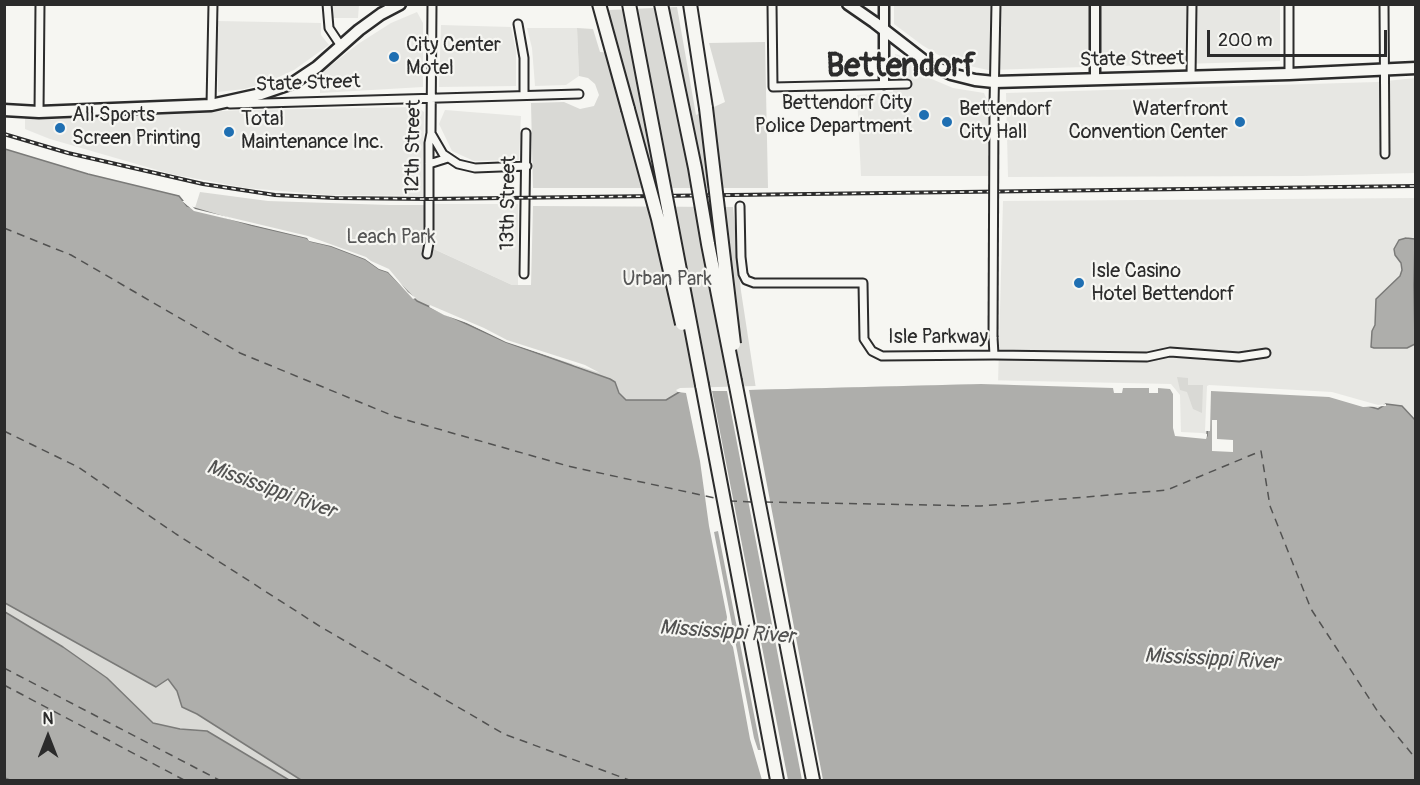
<!DOCTYPE html>
<html>
<head>
<meta charset="utf-8">
<style>
  body { margin:0 }
  #map { position:relative; width:1420px; height:785px; overflow:hidden; background:#f6f6f2; font-family:Pangolin,sans-serif }
  canvas { display:block }
  .frame { position:absolute; inset:0; border:6px solid #2b2b2b; pointer-events:none }
  .north { position:absolute; left:18px; top:707px; width:60px; height:60px; -webkit-text-stroke:4px #f6f6f2; paint-order:stroke; rotate:0deg; font-size:16px; font-weight:700; line-height:24px; text-align:center; color:#2b2b2b }
  .north::after { content:''; display:block; margin:auto; width:21px; height:27px; background:#2b2b2b; clip-path:polygon(50% 0,100% 100%,50% 72%,0 100%) }
  .scale { position:absolute; left:1207px; top:30px; width:180px; height:27px; box-sizing:border-box; border:3px solid #2b2b2b; border-top:0; padding-left:8px; font-size:18px; line-height:21px; white-space:nowrap; color:#2b2b2b; -webkit-text-stroke:4px #f6f6f2; paint-order:stroke }
</style>
</head>
<body>
<div id="map">
<canvas width="1420" height="785"></canvas>
<div class="frame"></div>
<div class="north">N</div>
<div class="scale">200 m</div>
</div>
<script>
const ctx = document.querySelector('canvas').getContext('2d');
ctx.lineJoin = 'round';
function paint(path, color) { ctx.fillStyle = color; ctx.fill(path, 'evenodd'); }
const toPath = rows => new Path2D(rows.map(r => 'M' + r).join(''));
function stroke(path, color, width, dash) { ctx.strokeStyle = color; ctx.lineWidth = width; ctx.lineCap = dash ? 'butt' : 'round'; ctx.setLineDash(dash || []); ctx.stroke(path); }
function label(font, color, halo, rows, align = 'center') {
  ctx.font = font + ' Pangolin,sans-serif'; ctx.lineWidth = 4.5; ctx.setLineDash([]); ctx.textBaseline = 'middle'; ctx.strokeStyle = halo; ctx.fillStyle = color; for (const [text, x, y, turn = 0] of rows) {
    ctx.save(); ctx.translate(x, y); ctx.rotate((+turn || 0) * Math.PI / 180); ctx.textAlign = isNaN(turn) ? turn : align; if (halo) ctx.strokeText(text, 0, 0); ctx.fillText(text, 0, 0); ctx.restore();
  }
}
paint(toPath([
  [333,5,359,5,358,18,333,18],
  [894,5,1280,5,1280,61,988,70,960,64,940,56,922,45,894,24],
  [417,12,423,23,423,87,320,93,320,74,358,44,391,23],
  [217,21,321,23,321,35,329,45,294,70,268,82,244,89,218,92],
  [441,25,511,27,516,51,516,86,439,87],
  [527,28,577,28,579,76,566,85,535,86,532,48],
  [895,54,899,55,927,77,953,88,984,93,988,103,988,176,861,176,857,95,893,92],
  [1415,78,1415,173,1302,176,1008,177,1006,93,1377,82],
  [417,107,424,112,423,196,329,195,246,188,171,174,50,139,25,129,25,118,44,119,247,110],
  [445,110,521,116,519,160,474,161,452,151,439,124],
  [1415,198,1415,420,1331,395,1209,392,1207,436,1178,435,998,383,1003,201],
  [433,204,518,204,518,285,512,285,434,249]
]), '#e7e7e3');
paint(toPath([
  [677,7,696,115,725,102,709,43,765,42,768,188,533,188,531,103,564,102,580,109,594,106,599,95,595,84,588,78,579,76,577,28,593,29,600,52,621,53,608,10],
  [200,192,268,201,390,205,425,205,425,245,512,285,531,285,533,206,733,207,741,291,756,389,681,391,666,400,626,400,620,393,615,382,610,379,572,364,590,383,418,302,388,272,379,269,365,259,307,238,194,211],
  [1177,377,1188,378,1188,385,1203,385,1202,413,1193,409,1187,392,1180,390],
  [5,603,103,657,167,679,177,691,182,707,197,714,301,780,289,780,207,731,180,729,153,723,107,678,63,647,5,612]
]), '#d9d9d5');
const water = toPath([
  [5,149,88,174,179,196,187,206,251,225,307,238,310,241,331,246,365,259,379,269,388,272,417,301,506,342,610,379,615,382,619,393,626,400,666,400,681,391,981,383,1171,387,1178,397,1178,435,1207,436,1209,388,1331,395,1378,409,1386,404,1402,406,1415,420,1415,780,301,780,197,714,182,707,177,691,168,679,156,687,5,603,5,149],
  [1406,238,1415,239,1414,285,1415,344,1407,348,1374,348,1371,347,1372,331,1375,325,1376,299,1400,276,1402,270,1401,263,1395,255,1394,249,1399,240,1406,238],
  [5,612,63,647,107,678,153,723,180,729,207,731,289,780,10,780,5,778,5,612]
]);
paint(water, '#aeaeab');
stroke(water, '#7a7a78', 1.5);
paint(toPath([
  [182,201,187,201,195,209,308,236,366,257,371,261,389,269,408,292,416,298,413,299,388,272,379,269,365,259,331,246,309,241,307,238,194,211],
  [430,305,484,328,507,340,585,365,600,373,506,342,467,323,444,315,429,307],
  [981,380,1171,384,1180,395,1181,432,1202,433,1207,434,1207,436,1206,439,1175,436,1173,428,1173,394,1170,389,1158,388,1158,393,1149,393,1149,388,1123,388,1122,393,1114,393,1113,388,981,384,749,390,823,780,802,780,727,391,712,391,788,780,762,780,750,739,733,647,725,634,727,617,709,526,700,461,686,393,678,392,676,390,680,388],
  [718,531,761,750,758,750,754,738,714,532],
  [1209,385,1332,392,1378,405,1386,404,1386,406,1363,407,1329,397,1211,391,1210,431,1205,431,1207,386],
  [1212,420,1217,420,1217,439,1233,440,1233,452,1212,451]
]), '#f6f6f2');
stroke(toPath([
  [4,228,71,255,240,353,396,417,568,466,719,499],
  [4,431,78,467,176,534,321,627,504,734,629,780],
  [729,501,754,502],
  [765,502,981,506,1167,490,1261,451,1270,506,1311,609,1380,715,1416,759],
  [4,668,219,780],
  [4,685,184,780]
]), '#525251', 1.5, [8, 6]);
const minor = toPath([
  [327,4,329,28,341,46],
  [772,4,773,87,907,84],
  [1289,4,1289,74],
  [1384,4,1385,154],
  [518,24,524,58,524,95],
  [1191,77,1192,4],
  [230,104,579,94],
  [213,105,211,105,213,4],
  [994,105,996,4],
  [39,112,40,4],
  [432,135,443,154,458,164,475,168,527,166],
  [429,164,448,158],
  [740,206,741,257,743,274,746,280,754,283,863,283,864,339,872,351,882,356,994,355,1147,357,1170,352,1239,357,1266,353],
  [427,254,429,243,429,143,431,133,432,4],
  [524,274,526,133],
  [993,337,994,355]
]);
const tertiary = toPath([
  [1095,4,1095,79],
  [884,84,884,4]
]);
const primary = toPath([
  [848,4,874,22,927,63,951,74,975,80,994,82,1289,74,1416,68],
  [4,110,39,112,211,105,261,94,293,83,317,67,359,30,381,14,400,4]
]);
const motorway = toPath([
  [599,4,628,109],
  [690,4,706,108],
  [735,381,813,780],
  [702,385,777,780]
]);
stroke(minor, '#2b2b2b', 11);
stroke(tertiary, '#2b2b2b', 13);
stroke(primary, '#2b2b2b', 15);
stroke(motorway, '#2b2b2b', 16);
stroke(minor, '#f6f6f2', 7);
stroke(tertiary, '#f6f6f2', 8);
stroke(primary, '#f6f6f2', 10);
stroke(motorway, '#f6f6f2', 12);
const rail = toPath([
  [4,134,68,153,203,184,275,195,335,198,429,199,1416,186]
]);
stroke(rail, '#2b2b2b', 4);
stroke(rail, '#f6f6f2', 1.5, [4.5]);
const minorBridge = toPath([
  [993,337,994,105]
]);
const motorwayBridge = toPath([
  [629,4,702,385],
  [661,4,695,168,708,244,735,381],
  [706,108,734,344],
  [628,109,658,219,682,324]
]);
stroke(minorBridge, '#2b2b2b', 11, []);
stroke(motorwayBridge, '#2b2b2b', 16, []);
stroke(minorBridge, '#f6f6f2', 7);
stroke(motorwayBridge, '#f6f6f2', 12);
for (const [x, y, r, color] of [
  [394,57,6,"#1f6fb2"],
  [924,115,6,"#1f6fb2"],
  [947,122,6,"#1f6fb2"],
  [1240,122,6,"#1f6fb2"],
  [60,128,6,"#1f6fb2"],
  [229,132,6,"#1f6fb2"],
  [1079,283,6,"#1f6fb2"]
]) { const dot = new Path2D(); dot.arc(x, y, r, 0, 2 * Math.PI); ctx.fillStyle = color; ctx.fill(dot); stroke(dot, '#f6f6f2', 2); }
label('20px', '#2b2b2b', '#f6f6f2', [
  ["City Center",406,46],
  ["Motel",406,69],
  ["Bettendorf City",912,104,"right"],
  ["Police Department",912,127,"right"],
  ["Bettendorf",959,110],
  ["City Hall",959,133],
  ["Waterfront",1228,110,"right"],
  ["Convention Center",1228,133,"right"],
  ["All Sports",72,116],
  ["Screen Printing",72,139],
  ["Total",241,120],
  ["Maintenance Inc.",241,143],
  ["Isle Casino",1091,272],
  ["Hotel Bettendorf",1091,295]
], 'left');
label('20px', '#2b2b2b', '#f6f6f2', [
  ["State Street",1132,60,-1],
  ["State Street",308,84,-2],
  ["12th Street",414,147,-89],
  ["13th Street",509,203,-89],
  ["Isle Parkway",938,338]
]);
label('20px', '#565656', '#f6f6f2', [
  ["Leach Park",391,238],
  ["Urban Park",667,280]
]);
label('italic 21px', '#525251', '#f6f6f2', [
  ["Mississippi River",271,490,20],
  ["Mississippi River",727,633,4],
  ["Mississippi River",1212,660,3]
]);
label('bold 32px', '#2b2b2b', '#f6f6f2', [
  ["Bettendorf",901,68]
]);
</script>
</body>
</html>
